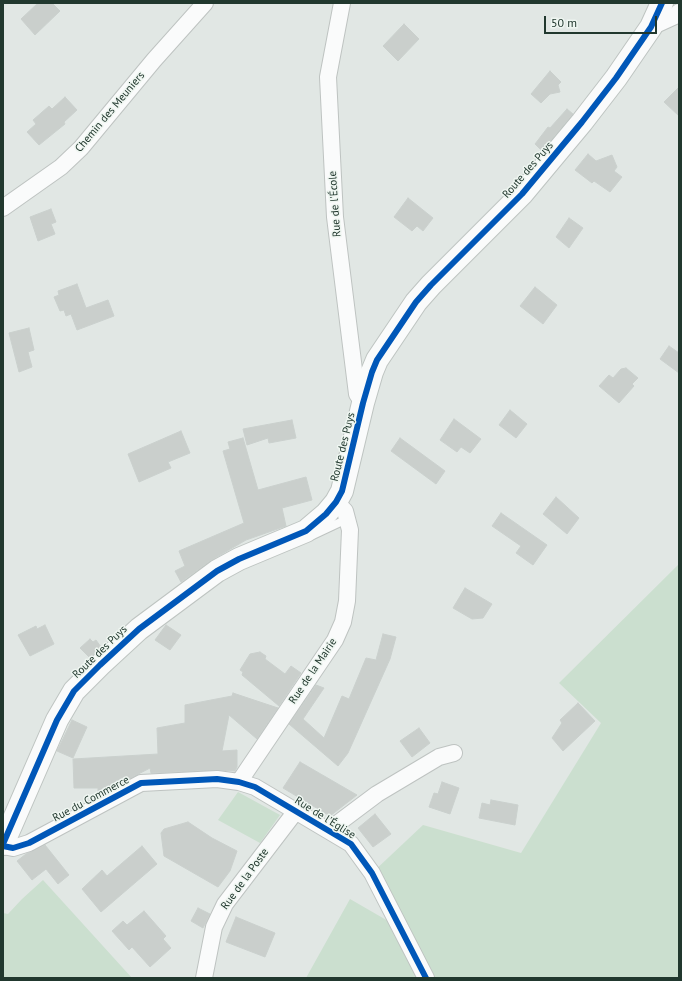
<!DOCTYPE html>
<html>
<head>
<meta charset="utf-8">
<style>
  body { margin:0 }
  #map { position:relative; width:682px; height:981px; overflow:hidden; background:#e1e7e4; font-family:"PT Sans",sans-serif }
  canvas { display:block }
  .frame { position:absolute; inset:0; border:4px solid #21382e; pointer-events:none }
  .scale { position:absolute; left:544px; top:16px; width:113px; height:18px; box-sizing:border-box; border:2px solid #21382e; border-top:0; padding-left:5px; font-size:12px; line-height:14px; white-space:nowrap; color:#21382e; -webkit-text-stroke:3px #eff6f1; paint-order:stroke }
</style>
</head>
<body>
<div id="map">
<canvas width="682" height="981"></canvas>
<div class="frame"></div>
<div class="scale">50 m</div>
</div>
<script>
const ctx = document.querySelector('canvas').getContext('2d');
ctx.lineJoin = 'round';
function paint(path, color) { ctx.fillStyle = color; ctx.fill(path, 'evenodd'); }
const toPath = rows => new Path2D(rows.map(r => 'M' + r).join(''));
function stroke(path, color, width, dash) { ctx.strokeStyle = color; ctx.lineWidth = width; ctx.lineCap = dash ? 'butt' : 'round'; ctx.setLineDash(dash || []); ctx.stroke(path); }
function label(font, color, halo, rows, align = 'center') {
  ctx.font = font + ' "PT Sans",sans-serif'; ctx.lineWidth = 3; ctx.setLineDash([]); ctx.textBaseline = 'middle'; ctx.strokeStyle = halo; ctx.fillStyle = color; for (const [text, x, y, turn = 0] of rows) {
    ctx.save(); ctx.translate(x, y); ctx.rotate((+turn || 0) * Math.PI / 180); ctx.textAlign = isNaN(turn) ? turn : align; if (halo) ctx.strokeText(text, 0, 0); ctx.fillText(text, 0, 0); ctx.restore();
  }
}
paint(toPath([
  [679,564,679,978,426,978,372,873,423,825,521,853,601,723,559,683],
  [238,792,280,815,260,843,218,820],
  [43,880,73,913,132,978,3,978,3,913,8,914,22,899],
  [350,899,395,925,421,978,306,978]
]), '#cbdfcf');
const building = toPath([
  [38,3,52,3,60,11,35,35,21,19,38,3],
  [404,24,419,39,398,61,383,46,404,24],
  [550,71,561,82,558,85,560,92,550,94,541,103,531,94,550,71],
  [679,87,679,116,664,102,679,87],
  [65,97,77,110,64,122,65,124,39,145,27,132,36,124,33,120,49,106,52,109,65,97],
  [567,109,573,114,542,151,535,144,548,127,550,128,567,109],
  [588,154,596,161,612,155,617,167,614,171,622,177,610,192,594,181,592,183,575,170,588,154],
  [408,198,433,218,423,231,417,226,412,231,394,217,408,198],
  [51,209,56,222,51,224,55,234,38,241,30,217,51,209],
  [569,218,583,228,569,248,556,237,569,218],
  [77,284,86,308,108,300,114,316,77,330,71,314,66,316,64,310,60,311,54,297,59,295,58,291,77,284],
  [535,287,557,305,543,324,520,306,535,287],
  [29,328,34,350,28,352,32,367,19,372,9,333,29,328],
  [669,346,679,353,679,373,660,359,669,346],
  [626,368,638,378,632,384,634,386,619,403,599,386,609,375,613,378,621,369,626,368],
  [510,410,527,424,516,438,499,425,510,410],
  [454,419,481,439,470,453,461,447,457,452,440,440,454,419],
  [292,420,296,438,269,443,268,438,247,445,243,429,292,420],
  [181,431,190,453,168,462,171,468,139,482,128,454,181,431],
  [243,438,258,490,306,477,312,500,282,508,286,526,246,540,210,561,181,582,175,571,185,566,179,551,244,523,223,451,230,449,228,442,243,438],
  [400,438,445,471,436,484,391,451,400,438],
  [556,497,579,518,567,534,543,514,556,497],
  [501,513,547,545,533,565,516,553,521,546,492,526,501,513],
  [465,588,492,604,483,618,472,619,453,608,465,588],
  [45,625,54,644,30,656,18,635,36,626,37,629,45,625],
  [166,625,181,635,170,650,155,640,166,625],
  [383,634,396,637,390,659,348,753,338,766,289,724,316,685,324,688,303,719,324,738,342,696,349,699,366,658,376,660,383,634],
  [90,639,93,642,96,640,101,647,90,658,80,648,90,639],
  [260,652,266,656,265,659,285,674,291,666,301,673,279,706,242,675,243,672,240,670,250,654,260,652],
  [233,693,278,708,257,739,229,715,222,751,237,750,237,767,235,771,216,770,151,773,150,768,98,795,98,788,74,788,73,759,158,754,157,728,185,723,185,705,232,696,233,693],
  [578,703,595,721,563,751,552,738,562,723,560,720,578,703],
  [72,720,87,727,73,758,57,751,72,720],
  [419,728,430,743,412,757,400,741,419,728],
  [300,762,357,795,330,816,298,797,283,788,300,762],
  [442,782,459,788,450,814,429,807,434,793,438,794,442,782],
  [491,800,518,805,515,825,479,818,482,803,490,805,491,800],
  [375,814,391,834,373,847,358,828,375,814],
  [188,822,212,838,237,851,230,871,218,887,164,856,161,833,164,829,188,822],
  [45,845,69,875,58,884,46,869,32,880,17,861,26,854,45,845],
  [142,846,157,864,101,912,82,889,102,870,107,876,142,846],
  [198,908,210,914,203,928,191,921,198,908],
  [144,911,166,936,163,939,171,948,150,967,132,947,129,950,112,931,123,921,127,925,144,911],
  [236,917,275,933,265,957,226,942,236,917]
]);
paint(building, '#cacfcc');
stroke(building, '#cad0cd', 1);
const service = toPath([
  [313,535,347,519]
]);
const minor = toPath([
  [342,3,328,77,335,217,357,394,363,403],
  [651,27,675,16,679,12],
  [3,208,61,167,81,148,154,60,205,3],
  [239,782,335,640,343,622,347,601,350,530,345,511,336,502],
  [329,830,377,794,439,757,454,753],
  [3,846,13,848,29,843,141,783,217,779,239,782,255,787,351,844,372,873,426,978],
  [204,978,214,927,225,904,296,811]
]);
const secondary = toPath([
  [3,844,57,720,74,691,100,665,139,629,217,571,239,559,306,531,326,514,336,502,342,491,363,403,372,372,377,360,416,302,431,285,522,194,582,122,616,78,651,27,662,3]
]);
stroke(service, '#bec3c1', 10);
stroke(minor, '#bec3c1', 18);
stroke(secondary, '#bec4c1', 24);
stroke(service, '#fafbfb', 8);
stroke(minor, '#fafbfb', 16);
stroke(secondary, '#fafbfb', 22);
stroke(toPath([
  [3,844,57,720,74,691,100,665,139,629,217,571,239,559,306,531,326,514,336,502,342,491,363,403,372,372,377,360,416,302,431,285,522,194,582,122,616,78,651,27,662,3],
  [3,846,13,848,29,843,141,783,217,779,239,782,255,787,351,844,372,873,426,978]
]), '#0057b8', 6);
label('11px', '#21382e', '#eff6f1', [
  ["Chemin des Meuniers",110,112,-50],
  ["Route des Puys",528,170,-49],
  ["Rue de l'École",335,204,-94],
  ["Route des Puys",343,447,-76],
  ["Route des Puys",100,652,-44],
  ["Rue de la Mairie",313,671,-56],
  ["Rue du Commerce",91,799,-28],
  ["Rue de l'Église",325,818,32],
  ["Rue de la Poste",245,879,-54]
]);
</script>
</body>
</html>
